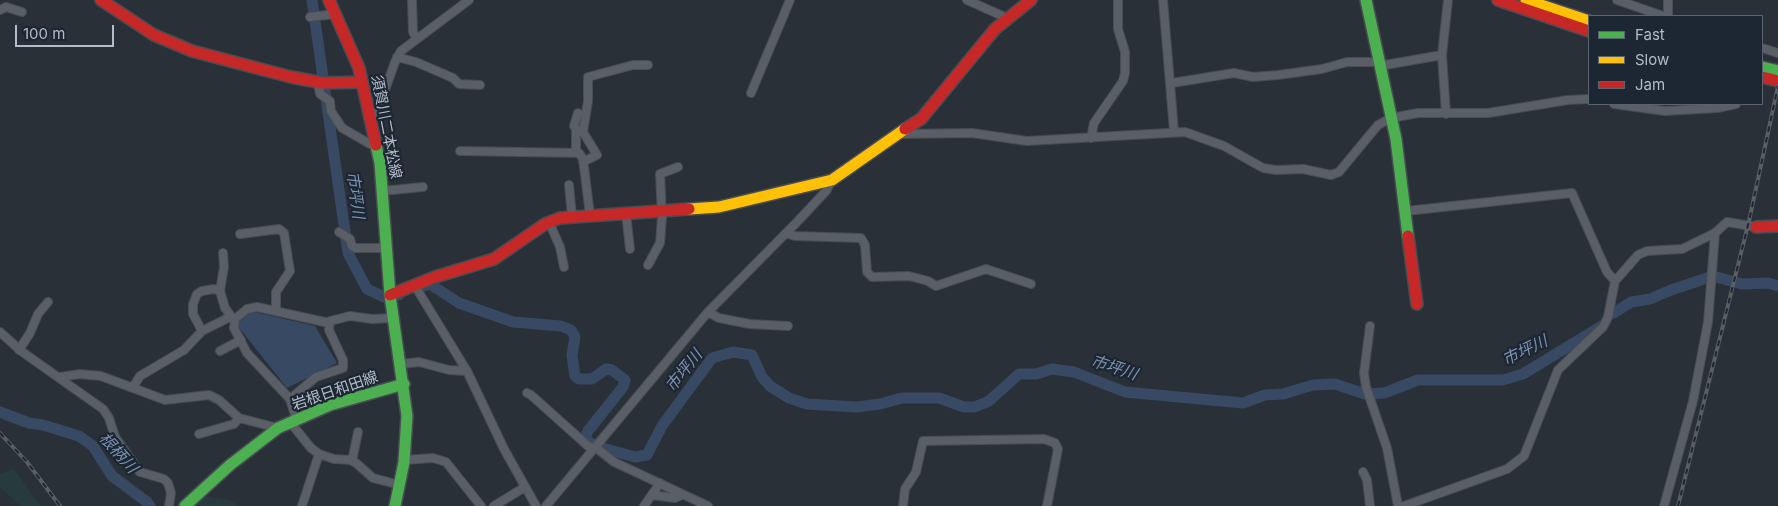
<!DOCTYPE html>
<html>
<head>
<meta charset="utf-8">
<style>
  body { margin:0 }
  #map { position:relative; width:1778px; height:506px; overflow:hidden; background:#2a3038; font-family:Inter,sans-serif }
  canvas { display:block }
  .legend { position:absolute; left:1588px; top:15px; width:175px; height:90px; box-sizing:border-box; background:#1d2633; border:1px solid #59626f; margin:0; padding:6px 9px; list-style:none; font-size:15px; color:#b4bcc9 }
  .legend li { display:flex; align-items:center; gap:10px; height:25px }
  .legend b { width:25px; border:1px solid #59626f }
  .scale { position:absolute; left:15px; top:25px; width:99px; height:22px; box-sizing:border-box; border:2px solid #b4bcc9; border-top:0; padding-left:6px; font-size:15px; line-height:18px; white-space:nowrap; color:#b4bcc9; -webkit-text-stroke:4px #1d2633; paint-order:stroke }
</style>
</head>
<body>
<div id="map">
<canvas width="1778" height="506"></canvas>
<ul class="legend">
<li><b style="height:6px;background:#4caf50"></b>Fast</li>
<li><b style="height:6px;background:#ffc107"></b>Slow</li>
<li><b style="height:6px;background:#c62828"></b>Jam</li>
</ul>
<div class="scale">100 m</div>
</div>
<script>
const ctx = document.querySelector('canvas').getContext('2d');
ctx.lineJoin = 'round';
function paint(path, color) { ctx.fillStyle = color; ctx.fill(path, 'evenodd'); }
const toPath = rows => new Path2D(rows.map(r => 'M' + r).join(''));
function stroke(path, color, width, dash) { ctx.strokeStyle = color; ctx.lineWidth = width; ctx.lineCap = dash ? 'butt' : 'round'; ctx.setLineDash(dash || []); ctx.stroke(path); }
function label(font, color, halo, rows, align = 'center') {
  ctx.font = font + ' Inter,"Noto Sans JP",sans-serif'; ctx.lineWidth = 4.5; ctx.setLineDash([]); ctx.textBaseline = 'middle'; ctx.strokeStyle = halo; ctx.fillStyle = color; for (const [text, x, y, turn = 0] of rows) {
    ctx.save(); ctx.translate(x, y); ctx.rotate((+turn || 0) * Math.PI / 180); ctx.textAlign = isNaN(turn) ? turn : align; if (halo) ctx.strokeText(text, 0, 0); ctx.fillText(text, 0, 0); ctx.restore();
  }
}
paint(toPath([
  [14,469,41,506,21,506,0,488,0,474],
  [207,496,229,500,239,506,191,506,200,497]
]), '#273a3e');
paint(toPath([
  [250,311,315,326,337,363,287,388,237,325]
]), '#384963');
stroke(toPath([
  [312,0,348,253,367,289,384,297,399,295],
  [416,288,430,284,459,303,513,322,561,326,571,330,575,337,572,355,575,376,579,379,592,379,606,369,612,370,625,380,623,387,588,431,584,439,599,447,635,457,647,455,662,426,712,358,733,352,752,355,762,377,770,386,789,398,807,404,857,407,880,404,902,398,939,398,964,407,975,407,989,401,1019,374,1036,374,1052,369,1074,372,1125,392,1243,403,1265,395,1283,394,1313,385,1335,384,1365,394,1384,393,1418,380,1503,380,1523,374,1602,326],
  [1614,313,1631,302,1650,299,1671,290,1713,276,1742,284,1768,283,1778,286],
  [0,412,29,423,43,425,79,436,93,446,112,476,147,502,150,506]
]), '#384963', 11);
const street = toPath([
  [412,0,413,32,416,38],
  [967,0,1007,18],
  [1163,0,1174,131],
  [1617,0,1663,16],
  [1668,0,1668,16],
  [0,10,6,7,22,12],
  [310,17,335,14],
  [1762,48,1778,53],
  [397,57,416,62,453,78,459,84,480,85],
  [1379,66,1442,55],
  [318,82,320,94,330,101,331,111,342,128,370,144,377,145],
  [1172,83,1234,73,1253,77,1278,75,1322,69,1347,62,1378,62],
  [751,93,790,0],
  [1614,104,1665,111,1717,108,1736,104],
  [1446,114,1442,55,1448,0],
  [371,117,378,109,395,62,401,51,469,0],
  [901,134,972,133,1027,141,1185,132,1224,146,1263,168,1276,170,1303,169,1331,175,1339,172,1378,125,1391,118,1418,113,1488,113,1568,100,1589,99],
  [1091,138,1094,123,1123,81,1125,73,1125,52,1118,29,1118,0],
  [460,151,579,153,583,159,590,215],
  [576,152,576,129,574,126,578,113],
  [583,162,597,155,583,132,588,101,588,77,633,65,648,65],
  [569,185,572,216],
  [382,191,423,187],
  [1406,211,1572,193,1607,272,1615,281],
  [626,213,630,249],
  [549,222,560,247,564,267],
  [339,232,350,239,352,246,355,248,386,248],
  [786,233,795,236,861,238,865,245,867,272,872,277,909,276,928,281,936,286,986,269,1031,284],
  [240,234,279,229,284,233,290,271,276,292,276,311],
  [648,265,660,243,662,217,660,174,678,167],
  [415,286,467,371,504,449,536,506],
  [220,291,224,267,223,253],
  [708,312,719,318,750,324,788,326],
  [1370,326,1364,373,1366,387,1387,448,1398,506],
  [202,331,193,314,193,304,197,294,202,291,214,289,220,291,225,308,233,319],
  [0,332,21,351,103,409,109,418,115,437,140,472,164,479,168,483,171,493,169,506],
  [19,350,30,333,38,314,48,302],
  [220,351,241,340],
  [401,364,419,362,449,370,467,371],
  [60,377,80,374,101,376,165,400,209,395,219,400,239,418,278,428],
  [133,387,140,376,184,350,202,331,230,317],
  [527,393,531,395,588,446,599,450,614,462,708,506],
  [290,399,316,377,343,368,343,360,329,330,330,321,350,316,372,319,393,318],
  [296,418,290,399,247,353,234,328,235,319,247,309,257,307,329,323],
  [290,422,311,448,319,454,334,459,350,460,356,463,373,478,400,485],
  [199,434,234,424,239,418],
  [404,460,433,458,446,462,481,506],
  [352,461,358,432],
  [1363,472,1367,480,1370,506],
  [652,495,675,498,682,495],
  [302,506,319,454],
  [494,506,525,487],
  [546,506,708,312,798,221,826,191,832,180],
  [644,506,660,483],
  [903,506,905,489,916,472,923,441,1044,439,1055,443,1058,449,1047,506],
  [1404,506,1507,469,1524,456,1558,370,1603,327,1608,317,1615,281,1638,255,1647,251,1682,249,1715,233,1727,222,1756,227],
  [1664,506,1693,401,1708,322,1715,233]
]);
const fast = toPath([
  [1366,0,1396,139,1408,236],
  [1762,67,1778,71],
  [376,145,380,163,390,295,407,416,404,462,395,506],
  [185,506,230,465,278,428,330,405,404,384]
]);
const slow = toPath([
  [1526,0,1589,21],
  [689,209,719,207,832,180,905,129]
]);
const jam = toPath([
  [101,0,154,35,192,51,291,77,323,83,362,82],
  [329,0,359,68,376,145],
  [1498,0,1589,31],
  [1762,77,1778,81],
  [905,129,921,119,995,29,1031,0],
  [1756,227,1778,226],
  [1408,236,1417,304],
  [390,295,435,277,494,259,545,224,560,218,689,209]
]);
stroke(street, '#484c53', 10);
stroke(fast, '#484c53', 14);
stroke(slow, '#484c53', 14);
stroke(jam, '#484c53', 14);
stroke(street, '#5a5e66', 8);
stroke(fast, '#4caf50', 11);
stroke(slow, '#ffc107', 11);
stroke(jam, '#c62828', 11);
const rail = toPath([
  [0,433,27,462,60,506],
  [1678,506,1749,221,1778,86]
]);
stroke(rail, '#595d64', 4);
stroke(rail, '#1d2633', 2, [5.5]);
label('15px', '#b4bcc9', '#1d2633', [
  ["須賀川二本松線",386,127,79],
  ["岩根日和田線",335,391,-19]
]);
label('italic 16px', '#7c92b1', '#1d2633', [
  ["市坪川",355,195,82],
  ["市坪川",1525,351,-26],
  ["市坪川",1114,368,18],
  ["市坪川",684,371,-51],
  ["根柄川",118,453,48]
]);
</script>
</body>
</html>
